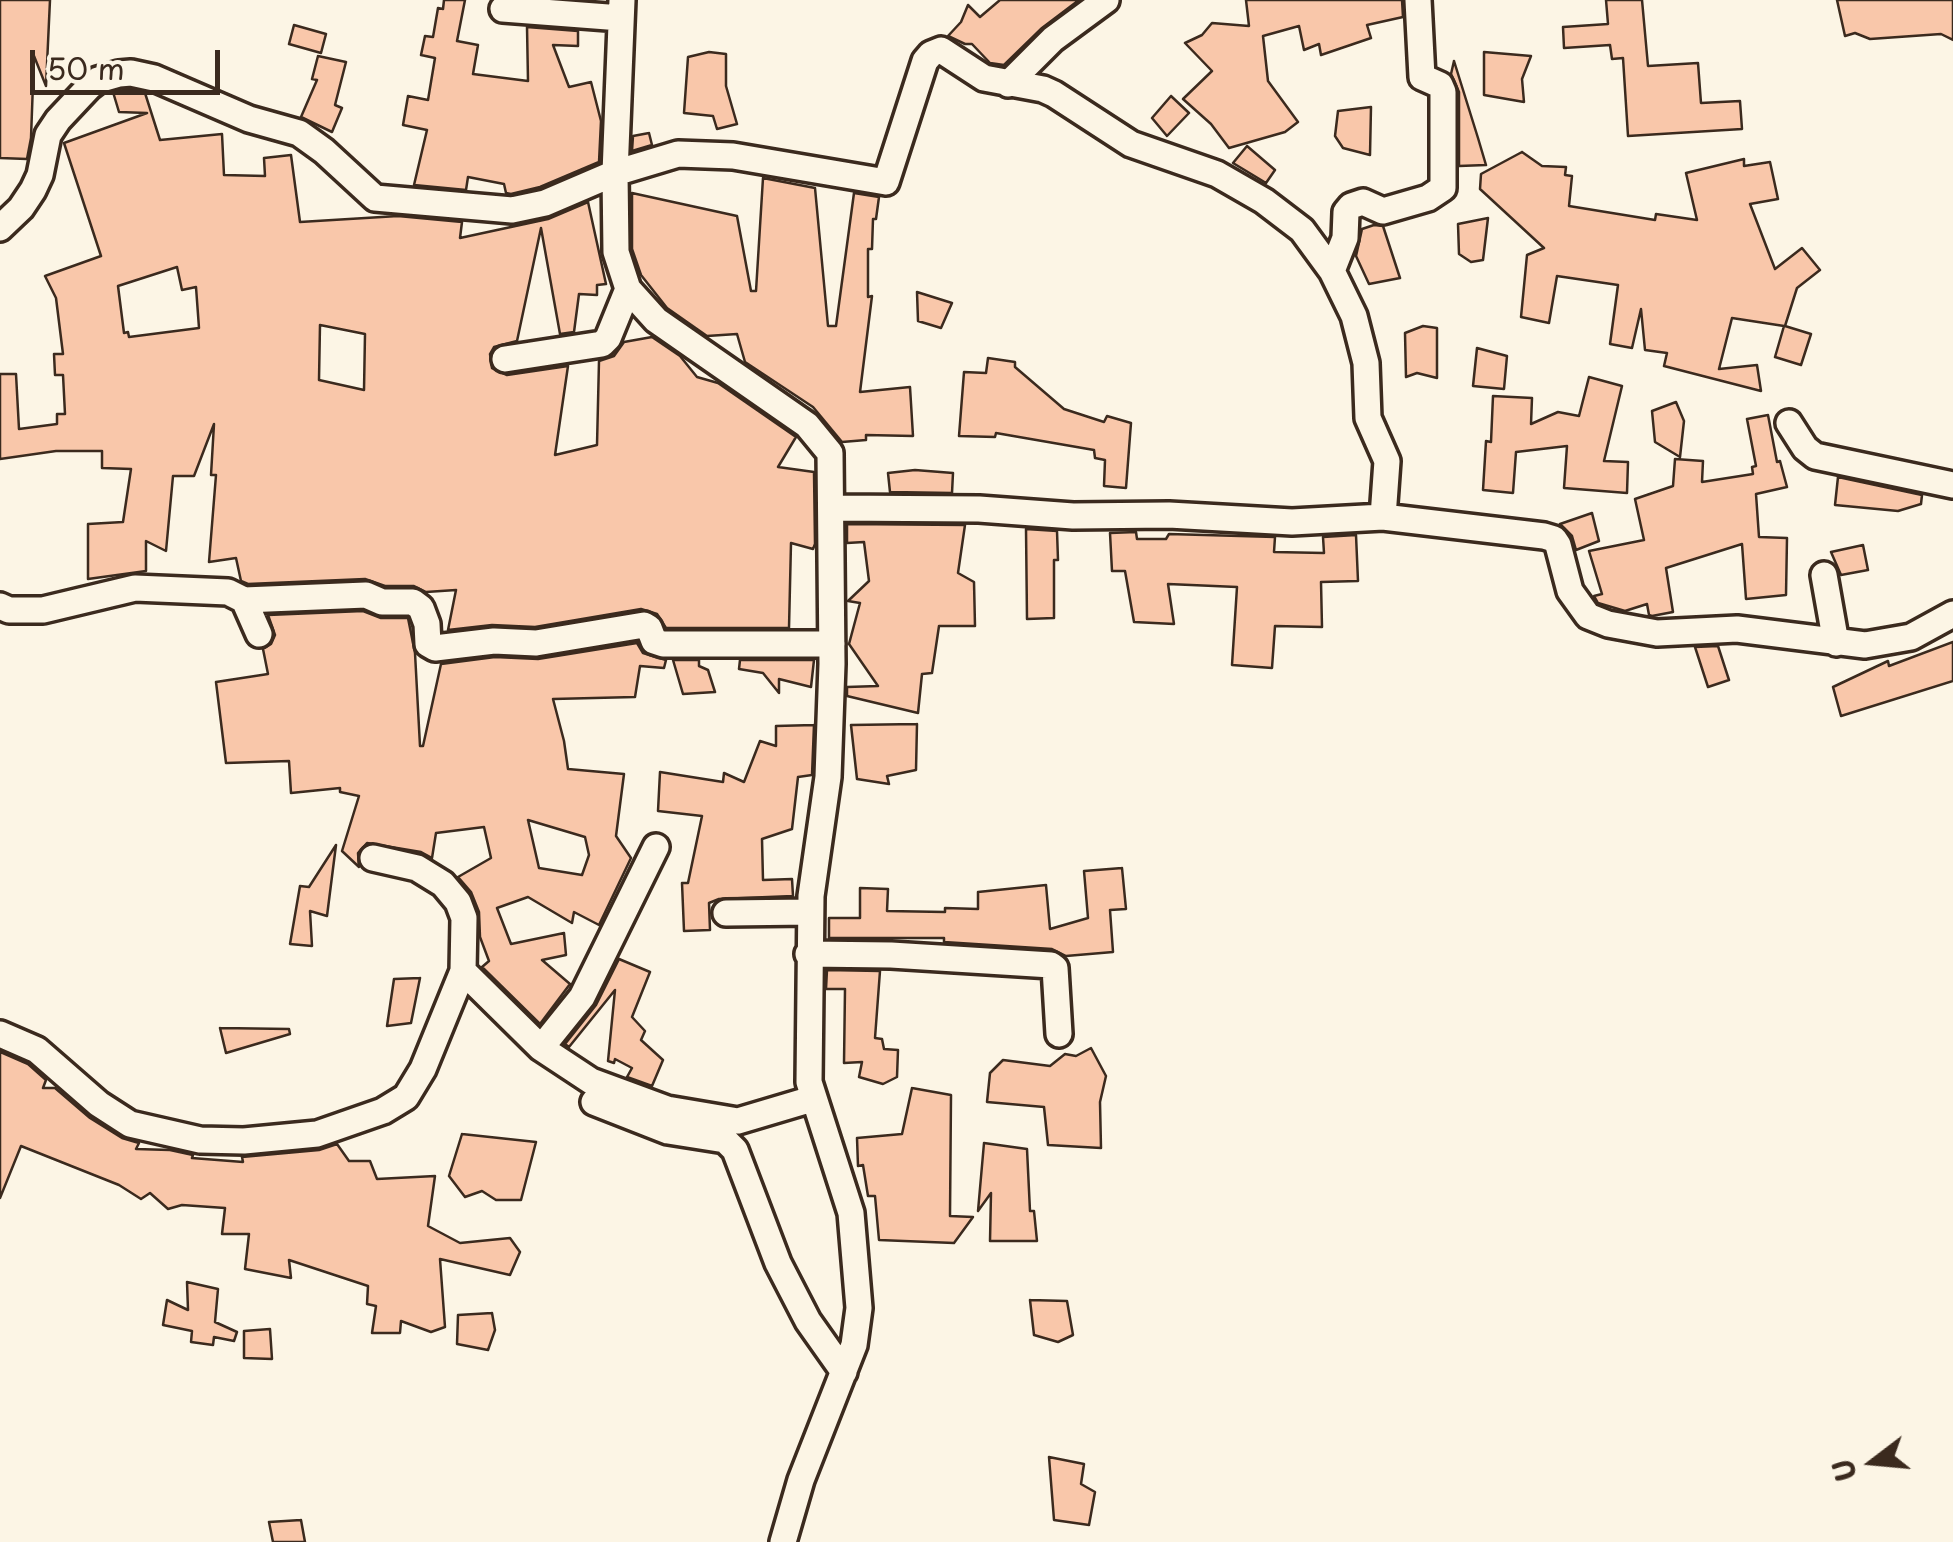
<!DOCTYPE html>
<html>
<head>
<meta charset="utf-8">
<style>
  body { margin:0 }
  #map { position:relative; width:1953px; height:1542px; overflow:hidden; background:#fcf5e5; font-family:"Playpen Sans",sans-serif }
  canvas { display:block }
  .north { position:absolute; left:1823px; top:1412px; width:100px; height:100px; -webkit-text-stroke:8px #fcf5e5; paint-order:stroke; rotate:254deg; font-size:28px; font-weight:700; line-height:40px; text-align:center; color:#3b2a1e }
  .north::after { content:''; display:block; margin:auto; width:35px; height:45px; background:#3b2a1e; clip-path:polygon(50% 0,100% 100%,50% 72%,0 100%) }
  .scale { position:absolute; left:30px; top:50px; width:190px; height:45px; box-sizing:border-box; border:5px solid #3b2a1e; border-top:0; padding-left:12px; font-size:30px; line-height:35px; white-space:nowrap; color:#3b2a1e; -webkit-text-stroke:8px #fcf5e5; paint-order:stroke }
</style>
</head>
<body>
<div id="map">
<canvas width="1953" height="1542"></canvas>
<div class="north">U</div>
<div class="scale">50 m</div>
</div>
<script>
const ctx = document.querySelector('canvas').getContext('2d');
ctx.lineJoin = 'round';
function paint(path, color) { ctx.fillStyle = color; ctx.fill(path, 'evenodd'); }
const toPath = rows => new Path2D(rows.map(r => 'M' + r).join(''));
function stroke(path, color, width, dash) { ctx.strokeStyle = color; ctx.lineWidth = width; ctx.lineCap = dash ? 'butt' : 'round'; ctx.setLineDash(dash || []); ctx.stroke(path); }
const building = toPath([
  [0,0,50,0,46,86,34,56,31,138,27,159,0,158,0,0],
  [444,0,465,0,457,41,478,45,473,74,528,81,527,27,578,31,578,46,553,45,569,87,591,82,601,121,599,162,540,187,511,194,506,193,504,184,468,177,466,190,414,185,427,130,403,125,408,96,428,100,435,58,421,55,425,36,433,37,438,8,443,9,444,0],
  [1000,0,1079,0,1042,28,1004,65,990,63,972,44,965,44,948,36,961,22,968,5,980,17,1000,0],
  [1246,0,1402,0,1403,17,1367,25,1371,38,1321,55,1319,44,1304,50,1299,26,1263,36,1268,81,1298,122,1285,132,1229,148,1211,124,1183,99,1212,71,1185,43,1202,35,1212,23,1249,26,1246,0],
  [1606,0,1642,0,1648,66,1698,63,1701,103,1740,101,1742,129,1628,136,1623,58,1612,59,1610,45,1564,48,1563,27,1608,24,1606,0],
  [1837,0,1953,0,1953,40,1941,34,1870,39,1855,33,1845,36,1837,0],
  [294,25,326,34,321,53,289,44,294,25],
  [709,52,726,54,726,86,737,124,717,129,713,116,684,113,688,57,709,52],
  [1484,52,1531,56,1522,79,1524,102,1484,95,1484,52],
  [318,56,346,62,335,105,342,108,332,132,301,117,317,80,312,79,318,56],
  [1454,61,1478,138,1486,165,1459,166,1459,92,1451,74,1454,61],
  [130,89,145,93,160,140,222,134,224,175,265,176,264,158,291,155,300,222,398,216,462,222,460,238,548,219,588,202,606,284,597,285,597,295,579,294,574,332,560,334,541,228,517,341,494,347,490,354,492,368,507,375,568,366,555,455,597,445,599,361,614,356,624,342,652,337,680,356,697,377,718,383,796,437,778,467,814,472,815,544,813,549,791,543,789,628,666,628,657,614,641,609,535,627,492,625,448,630,456,590,426,592,414,586,385,586,365,579,248,584,241,581,236,558,209,562,216,475,211,475,214,424,194,476,173,476,166,551,146,541,146,571,88,579,88,524,123,522,131,469,102,468,102,451,56,451,0,459,0,374,16,374,19,429,57,424,57,414,65,414,63,375,55,375,54,354,63,354,56,298,45,276,101,256,64,143,147,113,119,112,113,92,130,89],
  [177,267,182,290,196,287,199,328,129,337,128,332,124,333,118,286,177,267],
  [320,325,365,334,364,390,319,380,320,325],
  [1171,96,1189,113,1167,136,1152,118,1171,96],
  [1371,107,1370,155,1343,148,1335,136,1338,111,1371,107],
  [649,133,652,145,632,151,633,136,649,133],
  [1247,146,1275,170,1266,183,1233,163,1247,146],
  [1522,152,1542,166,1566,167,1565,175,1572,176,1569,206,1655,220,1656,214,1697,220,1686,173,1744,159,1744,166,1770,162,1778,199,1750,204,1775,269,1802,248,1820,270,1797,288,1785,326,1811,334,1801,365,1775,357,1784,326,1732,318,1719,369,1757,365,1761,391,1664,366,1667,353,1645,350,1641,309,1632,348,1610,344,1618,285,1557,276,1549,323,1521,317,1527,255,1544,248,1480,189,1481,174,1522,152],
  [763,178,815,188,828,326,836,326,854,193,879,197,876,219,873,219,872,249,868,249,868,297,872,296,860,392,910,387,913,436,866,435,866,440,842,442,813,407,745,362,737,334,707,336,667,308,641,275,632,249,632,193,737,216,751,291,756,291,763,178],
  [1488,218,1483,260,1471,262,1459,254,1458,224,1488,218],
  [1374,225,1383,226,1400,278,1369,284,1356,256,1362,229,1374,225],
  [917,292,952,303,941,328,918,321,917,292],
  [1423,326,1437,328,1437,378,1417,373,1406,377,1405,333,1423,326],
  [1477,348,1507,356,1504,389,1473,386,1477,348],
  [988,358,1015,362,1015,367,1064,409,1104,422,1107,416,1131,423,1126,488,1104,486,1105,460,1095,458,1094,450,996,433,995,437,959,436,964,372,986,373,988,358],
  [1589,377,1622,386,1604,461,1628,462,1627,493,1564,488,1567,446,1516,452,1513,493,1483,490,1486,441,1491,442,1493,396,1532,398,1531,424,1558,412,1579,416,1589,377],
  [1676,402,1684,421,1680,457,1655,442,1652,411,1676,402],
  [1768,415,1777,462,1780,461,1787,487,1756,494,1759,537,1787,538,1786,595,1746,599,1742,544,1666,568,1673,612,1652,616,1649,615,1647,604,1625,611,1598,603,1594,596,1602,594,1589,551,1644,540,1635,499,1673,486,1675,459,1703,461,1702,482,1753,474,1752,467,1756,466,1747,419,1768,415],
  [915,470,953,473,952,493,890,492,888,473,915,470],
  [1838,477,1922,495,1921,504,1898,511,1835,505,1838,477],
  [1592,513,1599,541,1576,550,1572,536,1560,524,1592,513],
  [847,524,965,525,958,573,974,582,975,626,939,626,932,673,922,674,918,713,847,696,847,687,878,686,849,644,860,603,848,601,869,581,864,542,847,543,847,524],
  [1026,529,1057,531,1058,560,1054,560,1054,618,1027,619,1026,529],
  [1136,532,1137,539,1166,539,1169,534,1275,537,1274,552,1324,553,1323,537,1356,535,1358,581,1321,582,1322,627,1275,626,1272,668,1232,665,1237,587,1168,584,1174,624,1134,622,1125,571,1112,571,1110,533,1136,532],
  [1863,545,1868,570,1841,575,1831,552,1863,545],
  [363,611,381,618,408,618,415,653,420,746,423,746,441,664,495,657,538,659,637,643,643,653,666,660,664,668,640,666,635,697,553,699,564,741,568,769,624,774,616,836,631,858,599,925,574,912,572,923,528,897,497,908,511,944,564,933,566,955,542,960,570,984,540,1024,482,967,489,961,480,937,479,912,471,892,458,877,491,858,484,827,436,833,432,858,421,852,367,843,358,853,359,867,342,851,359,796,340,792,340,788,291,793,289,761,226,763,216,682,268,674,263,649,271,644,275,635,268,615,363,611],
  [528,820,585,837,589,855,582,875,539,868,528,820],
  [1953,642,1953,681,1841,716,1833,687,1888,661,1889,666,1953,642],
  [1718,646,1729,680,1708,687,1695,647,1718,646],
  [673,660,699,660,699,666,708,670,715,692,683,694,673,660],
  [740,660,814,660,811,687,779,679,779,693,763,673,739,669,740,660],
  [917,724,916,770,887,776,889,784,857,779,851,725,917,724],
  [814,725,812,775,798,777,792,829,762,839,763,880,792,879,793,896,719,899,709,903,710,930,684,931,682,883,688,883,702,816,658,811,660,772,723,782,724,773,744,782,760,741,776,746,776,726,814,725],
  [336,845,327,916,310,911,312,946,290,944,300,886,309,887,336,845],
  [1122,868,1126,909,1110,910,1113,952,1066,956,1052,949,944,942,944,938,829,938,829,918,860,918,860,888,888,889,887,911,945,912,945,908,978,909,978,892,1046,885,1050,929,1088,918,1084,871,1122,868],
  [619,959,650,972,632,1017,645,1031,641,1040,663,1060,652,1086,627,1077,632,1068,615,1059,614,1063,608,1061,615,990,569,1047,565,1044,596,1005,619,959],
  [827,970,880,971,875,1038,882,1039,884,1049,898,1050,897,1077,883,1084,859,1077,862,1062,844,1063,845,989,826,989,827,970],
  [420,978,411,1023,387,1026,394,979,420,978],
  [220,1028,289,1029,290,1034,226,1053,220,1028],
  [1091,1048,1106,1076,1100,1102,1101,1148,1048,1145,1044,1107,987,1102,990,1073,1003,1060,1050,1066,1065,1054,1076,1056,1091,1048],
  [0,1052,28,1064,46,1080,43,1088,55,1088,90,1118,122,1138,139,1143,136,1149,170,1150,193,1155,192,1158,243,1162,242,1157,319,1150,337,1144,349,1161,370,1161,377,1179,435,1176,428,1226,460,1243,510,1238,520,1252,510,1275,440,1259,445,1327,431,1332,401,1321,400,1333,372,1333,376,1306,367,1304,368,1286,289,1260,291,1278,245,1269,249,1234,222,1234,225,1208,182,1205,168,1209,150,1193,141,1199,119,1185,21,1146,0,1198,0,1052],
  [912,1088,951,1095,950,1216,973,1217,954,1243,879,1240,875,1196,868,1196,863,1165,858,1166,857,1138,902,1134,912,1088],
  [462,1134,536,1142,521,1200,496,1200,482,1191,465,1197,449,1176,462,1134],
  [984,1143,1027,1149,1030,1211,1034,1211,1037,1241,990,1241,991,1193,978,1211,984,1143],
  [187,1282,218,1289,215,1322,237,1332,234,1341,214,1337,213,1345,191,1342,192,1331,163,1325,167,1300,188,1310,187,1282],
  [1030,1300,1067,1301,1073,1335,1058,1342,1034,1335,1030,1300],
  [492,1313,495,1330,488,1350,457,1344,458,1315,492,1313],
  [270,1329,272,1359,244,1358,244,1331,270,1329],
  [1049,1457,1084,1464,1081,1484,1095,1492,1089,1525,1054,1520,1049,1457],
  [301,1520,305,1542,273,1542,269,1522,301,1520]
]);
paint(building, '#f9c7aa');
stroke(building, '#3b2a1e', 2.5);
const street = toPath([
  [622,0,615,173,616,252,628,289,656,320,807,425,830,453,832,664,828,777,811,896,809,1082,851,1213,859,1308,854,1345,801,1480,783,1542],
  [503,9,621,18],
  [1008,84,1053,39,1106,0],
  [0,228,21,208,33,190,40,175,48,135,58,120,89,87,98,80,119,74,131,73,154,78,249,119,299,133,324,151,375,198,512,210,545,203,615,173,678,154,733,156,886,182,925,61,931,54,941,50,984,78,1043,89,1054,94,1131,144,1217,174,1264,201,1302,230,1332,271,1354,316,1366,363,1368,418,1387,461,1383,517],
  [1332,271,1345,238,1346,212,1351,206,1363,202,1383,211,1428,198,1443,188,1443,92,1440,85,1422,77,1418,0],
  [505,359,602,344,608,338,628,289],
  [1789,423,1805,448,1815,456,1953,485],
  [833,508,979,509,1073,516,1169,515,1292,522,1383,517,1544,536,1554,539,1558,545,1570,591,1588,616,1608,624,1657,633,1737,629,1865,645,1911,637,1953,614],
  [1824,575,1836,643],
  [244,600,366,595,382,602,413,602,421,608,427,624,428,644,435,648,494,641,536,643,644,625,649,628,654,641,663,644,832,644],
  [0,606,9,610,43,610,135,588,228,592,244,600,259,634],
  [373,858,417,868,443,884,458,902,464,918,463,971,541,1048,591,1081,667,1109,738,1121,812,1099],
  [726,913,810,912],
  [808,954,891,955,1051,965,1055,968,1059,1034],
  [0,1034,37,1050,99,1104,130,1124,200,1140,244,1141,317,1134,383,1111,406,1097,423,1069,463,971],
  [541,1048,582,997,656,847],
  [594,1102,668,1131,725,1140,735,1150,778,1263,808,1321,844,1372]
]);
stroke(street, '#3b2a1e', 32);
stroke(street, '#fcf5e5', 25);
</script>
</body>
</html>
